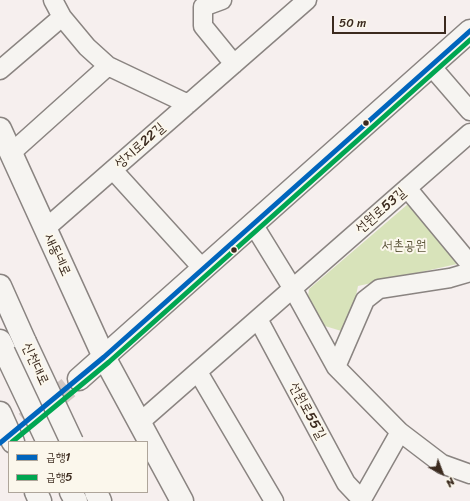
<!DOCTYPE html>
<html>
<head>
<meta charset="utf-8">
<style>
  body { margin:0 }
  #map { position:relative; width:470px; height:501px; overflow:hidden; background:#f6efee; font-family:Sriracha,"Poor Story",sans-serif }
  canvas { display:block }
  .legend { position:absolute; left:8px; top:441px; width:140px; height:52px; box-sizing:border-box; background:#fbf7ec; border:1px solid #aea59a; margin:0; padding:5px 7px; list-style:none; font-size:12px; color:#3b2a1e }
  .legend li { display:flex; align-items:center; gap:8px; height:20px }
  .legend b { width:20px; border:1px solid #aea59a }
  .north { position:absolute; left:422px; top:453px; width:40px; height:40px; -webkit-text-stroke:3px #fbf7ec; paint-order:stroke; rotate:138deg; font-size:11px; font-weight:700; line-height:16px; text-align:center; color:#3b2a1e }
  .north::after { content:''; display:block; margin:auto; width:14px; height:18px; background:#3b2a1e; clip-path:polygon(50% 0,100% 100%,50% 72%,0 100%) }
  .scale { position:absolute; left:332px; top:16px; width:114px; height:18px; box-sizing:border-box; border:2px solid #3b2a1e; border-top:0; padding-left:5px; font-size:12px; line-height:14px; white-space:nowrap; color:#3b2a1e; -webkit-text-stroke:3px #fbf7ec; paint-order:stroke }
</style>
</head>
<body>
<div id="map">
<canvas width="470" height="501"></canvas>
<ul class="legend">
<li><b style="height:5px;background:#0065bd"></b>급행1</li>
<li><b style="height:5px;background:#00a651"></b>급행5</li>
</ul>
<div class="north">N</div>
<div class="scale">50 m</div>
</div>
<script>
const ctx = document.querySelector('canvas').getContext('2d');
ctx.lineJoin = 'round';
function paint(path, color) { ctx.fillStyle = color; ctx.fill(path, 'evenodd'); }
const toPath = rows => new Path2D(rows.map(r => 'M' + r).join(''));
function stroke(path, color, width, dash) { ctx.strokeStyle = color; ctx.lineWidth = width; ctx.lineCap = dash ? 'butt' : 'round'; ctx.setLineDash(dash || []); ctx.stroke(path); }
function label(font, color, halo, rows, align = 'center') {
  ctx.font = font + ' Sriracha,"Poor Story",sans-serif'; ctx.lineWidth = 4; ctx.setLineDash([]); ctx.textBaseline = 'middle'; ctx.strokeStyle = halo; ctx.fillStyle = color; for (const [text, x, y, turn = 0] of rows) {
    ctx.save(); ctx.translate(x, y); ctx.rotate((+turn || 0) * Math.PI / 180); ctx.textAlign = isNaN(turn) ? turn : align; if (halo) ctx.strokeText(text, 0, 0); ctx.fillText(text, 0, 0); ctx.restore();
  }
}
paint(toPath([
  [408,204,457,264,358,286,348,333,305,320,309,289]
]), '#d8e3ba');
stroke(toPath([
  [0,443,79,379]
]), '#d1c8c4', 22, [22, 11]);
const minor = toPath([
  [53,0,62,17,87,47,108,66,188,104],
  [222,0,203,7,203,26,234,64],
  [431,66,470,111],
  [0,70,62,17],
  [11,153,108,66],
  [113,170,203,269],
  [407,188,470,264],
  [253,224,293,289,336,367,400,432,442,464,470,474],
  [45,229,307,0],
  [258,319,346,483,362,500],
  [336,367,365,300,379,289,450,278,470,272],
  [198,372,274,501],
  [139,423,470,133],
  [361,501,400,432]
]);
const tertiary = toPath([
  [0,129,104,357,182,501]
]);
const secondary = toPath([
  [79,379,470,31]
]);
const trunk = toPath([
  [0,286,25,342],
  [96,492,100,501]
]);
const motorway = toPath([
  [0,341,48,442],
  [0,413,13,442],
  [36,492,40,501],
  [71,492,76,501]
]);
stroke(minor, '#8a8481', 21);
stroke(tertiary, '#8a8481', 25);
stroke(secondary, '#8a8481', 25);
stroke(trunk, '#8a8481', 25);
stroke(motorway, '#8a8481', 25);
stroke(minor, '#f6f4f1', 18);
stroke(tertiary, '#f6f4f1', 22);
stroke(secondary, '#f6f4f1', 22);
stroke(trunk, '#f6f4f1', 22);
stroke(motorway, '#f6f4f1', 22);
const trunkBridge = toPath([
  [25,342,72,442]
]);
stroke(trunkBridge, '#8a8481', 25, []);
stroke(trunkBridge, '#f6f4f1', 22);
stroke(toPath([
  [0,443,104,357,470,31]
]), '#0065bd', 5);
stroke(toPath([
  [12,442,109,362,470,40]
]), '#00a651', 5);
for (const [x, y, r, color] of [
  [366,123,3.5,"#3b2a1e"],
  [234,250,3.5,"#3b2a1e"]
]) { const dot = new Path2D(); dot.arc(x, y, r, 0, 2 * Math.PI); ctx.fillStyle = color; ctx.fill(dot); stroke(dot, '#fbf7ec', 1.5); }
label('14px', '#3b2a1e', '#fbf7ec', [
  ["성지로22길",140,146,-41],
  ["선원로53길",381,211,-41],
  ["새동네로",57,255,66],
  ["신천대로",35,364,65],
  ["선원로55길",307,411,62]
]);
label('14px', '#5c563a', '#fbf7ec', [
  ["서촌공원",404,246]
]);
</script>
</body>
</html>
